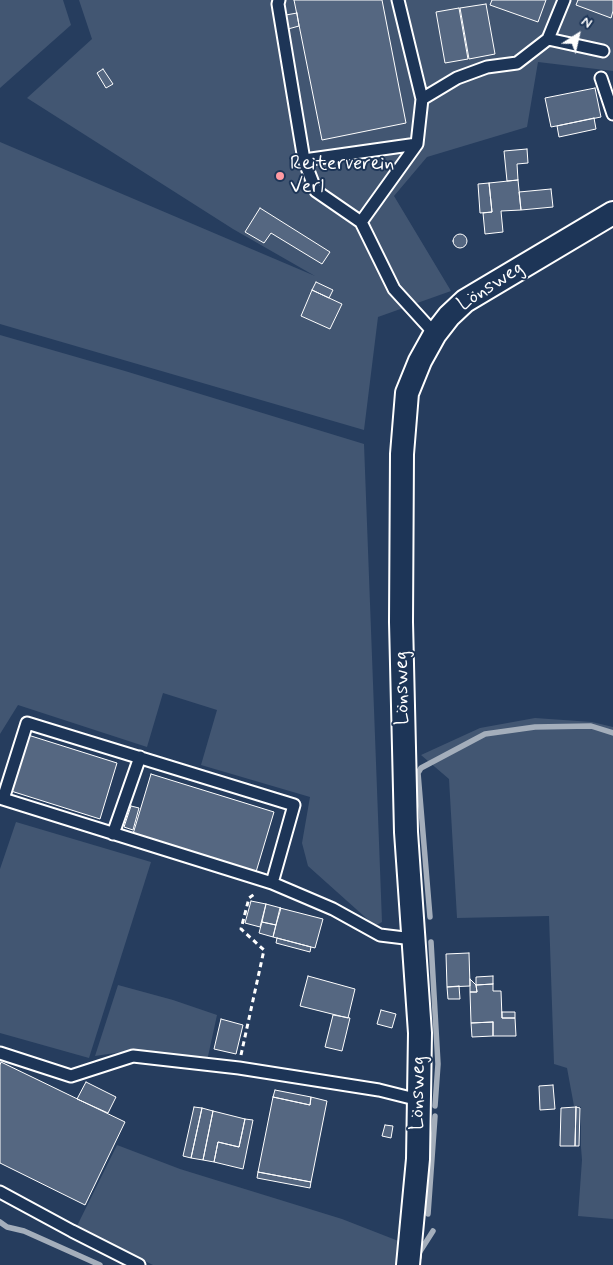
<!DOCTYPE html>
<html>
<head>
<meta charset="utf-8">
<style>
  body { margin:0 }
  #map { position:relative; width:613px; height:1265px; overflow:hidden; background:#263d5e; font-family:Mynerve,sans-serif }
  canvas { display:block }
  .north { position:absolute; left:553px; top:10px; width:50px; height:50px; -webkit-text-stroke:4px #1d3557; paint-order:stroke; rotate:35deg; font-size:14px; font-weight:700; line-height:20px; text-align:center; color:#fff }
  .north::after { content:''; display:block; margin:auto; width:18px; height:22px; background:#fff; clip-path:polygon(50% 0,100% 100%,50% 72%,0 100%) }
</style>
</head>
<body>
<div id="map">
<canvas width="613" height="1265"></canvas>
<div class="north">N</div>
</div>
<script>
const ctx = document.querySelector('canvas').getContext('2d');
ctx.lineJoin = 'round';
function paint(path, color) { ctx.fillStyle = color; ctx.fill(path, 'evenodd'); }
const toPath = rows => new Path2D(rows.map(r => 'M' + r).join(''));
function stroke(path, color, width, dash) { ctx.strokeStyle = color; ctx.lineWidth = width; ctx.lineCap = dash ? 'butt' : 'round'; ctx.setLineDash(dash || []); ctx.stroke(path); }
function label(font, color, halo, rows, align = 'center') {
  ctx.font = font + ' Mynerve,sans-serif'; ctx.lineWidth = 4; ctx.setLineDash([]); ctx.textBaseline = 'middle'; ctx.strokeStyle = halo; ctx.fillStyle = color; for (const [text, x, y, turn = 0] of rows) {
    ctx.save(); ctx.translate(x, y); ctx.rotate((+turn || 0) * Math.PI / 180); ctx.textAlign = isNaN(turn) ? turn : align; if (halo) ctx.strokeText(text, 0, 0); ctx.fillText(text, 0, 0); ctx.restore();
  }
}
paint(toPath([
  [0,0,63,0,71,25,0,88],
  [79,0,613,0,613,71,538,62,527,127,427,157,394,196,451,291,378,317,364,430,0,324,0,142,315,276,233,229,27,98,92,39],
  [0,335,125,371,364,444,382,922,375,926,308,866,302,843,310,797,201,765,217,710,163,693,147,747,18,705,0,734],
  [535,718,592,722,613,727,613,1219,578,1216,582,1160,581,1147,581,1107,574,1106,567,1068,554,1064,549,916,457,918,449,779,421,755,480,728],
  [16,822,151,862,89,1058,0,1033,0,869],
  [118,985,173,1000,217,1015,207,1061,161,1056,135,1050,95,1056],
  [117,1145,180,1169,342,1219,401,1242,399,1265,153,1265,76,1228]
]), '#425672');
stroke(toPath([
  [430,917,418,773,421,768,485,734,535,727,591,726,613,733],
  [431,942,438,1064,435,1106],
  [428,1214,435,1116],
  [0,1222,7,1227,24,1231,100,1265],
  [419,1257,419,1253,433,1231]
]), '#a4aebb', 5.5);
const building = toPath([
  [294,0,382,0,406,123,322,140,294,0],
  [492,0,546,0,538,22,490,5,492,0],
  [578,0,613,0,613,11,611,18,576,5,578,0],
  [486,4,495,54,469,59,460,8,486,4],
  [459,8,468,59,445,63,436,12,459,8],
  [297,13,299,26,288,29,286,15,297,13],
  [103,69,113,84,106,88,97,73,103,69],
  [595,88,601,117,551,127,545,98,595,88],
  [594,118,596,129,559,137,557,126,594,118],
  [527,149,528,163,517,164,518,180,507,181,504,151,527,149],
  [518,180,521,210,501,211,503,232,485,234,483,213,492,212,489,183,518,180],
  [489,183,492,212,480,213,478,184,489,183],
  [551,189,553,207,521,210,519,192,551,189],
  [260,208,330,252,322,264,271,233,264,243,245,232,260,208],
  '453 241a7 7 0 1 1 14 0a7 7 0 1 1-14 0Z',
  [316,282,333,290,329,298,312,290,316,282],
  [312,290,342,304,330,329,301,316,312,290],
  [28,735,117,763,100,819,11,791,28,735],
  [151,774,274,812,256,872,133,834,151,774],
  [131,806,139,808,133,830,124,827,131,806],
  [251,901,266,904,260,927,245,923,251,901],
  [266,904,281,908,276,925,262,922,266,904],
  [280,908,323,919,315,948,273,937,280,908],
  [262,922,276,925,273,937,259,933,262,922],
  [277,938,311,947,310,952,276,943,277,938],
  [469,953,470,986,447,987,446,954,469,953],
  [308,976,355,989,348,1018,300,1006,308,976],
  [493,976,493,984,476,985,476,977,493,976],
  [470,979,476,985,477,992,470,992,470,979],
  [493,984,493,991,501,991,502,1018,515,1018,516,1036,493,1036,493,1022,471,1023,470,992,477,992,476,985,493,984],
  [459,986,460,999,448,999,447,987,459,986],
  [381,1010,396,1014,392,1028,377,1024,381,1010],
  [502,1012,515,1012,515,1018,502,1018,502,1012],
  [333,1015,350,1018,342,1051,325,1047,333,1015],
  [221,1019,243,1025,236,1054,214,1049,221,1019],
  [493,1022,493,1036,472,1037,471,1023,493,1022],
  [1,1062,125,1122,85,1205,0,1163,0,1065,1,1062],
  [86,1082,116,1097,108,1113,77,1099,86,1082],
  [553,1085,555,1109,540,1110,539,1086,553,1085],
  [275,1090,311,1097,310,1105,273,1097,275,1090],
  [273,1097,310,1105,311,1097,327,1101,311,1182,258,1172,273,1097],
  [194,1107,202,1108,191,1158,183,1156,194,1107],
  [576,1107,575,1146,560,1146,561,1108,576,1107],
  [576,1107,580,1108,579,1146,575,1146,576,1107],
  [202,1108,213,1111,203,1160,191,1158,202,1108],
  [213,1111,245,1119,239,1147,218,1142,214,1162,203,1160,213,1111],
  [245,1119,253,1120,243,1169,214,1162,218,1142,239,1147,245,1119],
  [385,1125,393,1126,391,1138,382,1136,385,1125],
  [258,1172,311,1182,310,1188,257,1178,258,1172]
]);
paint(building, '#556781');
stroke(building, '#fff', 1);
const lane = toPath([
  [279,0,278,4,304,160,316,191,361,222],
  [398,0,422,99,417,144,361,222,394,289,435,334],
  [548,39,603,51],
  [601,78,613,114],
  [422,99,457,78,487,67,517,63,548,39,564,0],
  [304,160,417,144],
  [113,834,140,757],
  [272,883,294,805,27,723,3,799,272,883,333,909,380,935,413,939],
  [0,1053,71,1076,133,1056,239,1068,379,1090,419,1100],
  [0,1192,72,1231,139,1265]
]);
const street = toPath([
  [408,1265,418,1159,420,1033,406,832,401,622,402,454,407,393,420,361,435,334,449,316,465,301,613,213]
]);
stroke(lane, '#fff', 15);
stroke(street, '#fff', 26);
stroke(toPath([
  [241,1055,264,950,241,929,249,898,256,893]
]), '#fff', 3, [5, 4]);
stroke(lane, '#1d3557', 11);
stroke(street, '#1d3557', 22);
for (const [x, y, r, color] of [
  [280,176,5,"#ff9aa2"]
]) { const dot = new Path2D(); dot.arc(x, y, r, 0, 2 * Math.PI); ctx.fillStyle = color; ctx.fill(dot); stroke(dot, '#1d3557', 2); }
label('20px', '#fff', '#1d3557', [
  ["Reiterverein",290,165],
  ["Verl",290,188]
], 'left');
label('20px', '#fff', '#1d3557', [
  ["Lönsweg",491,287,-33],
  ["Lönsweg",403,688,-91],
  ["Lönsweg",419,1093,-89]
]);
</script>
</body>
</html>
